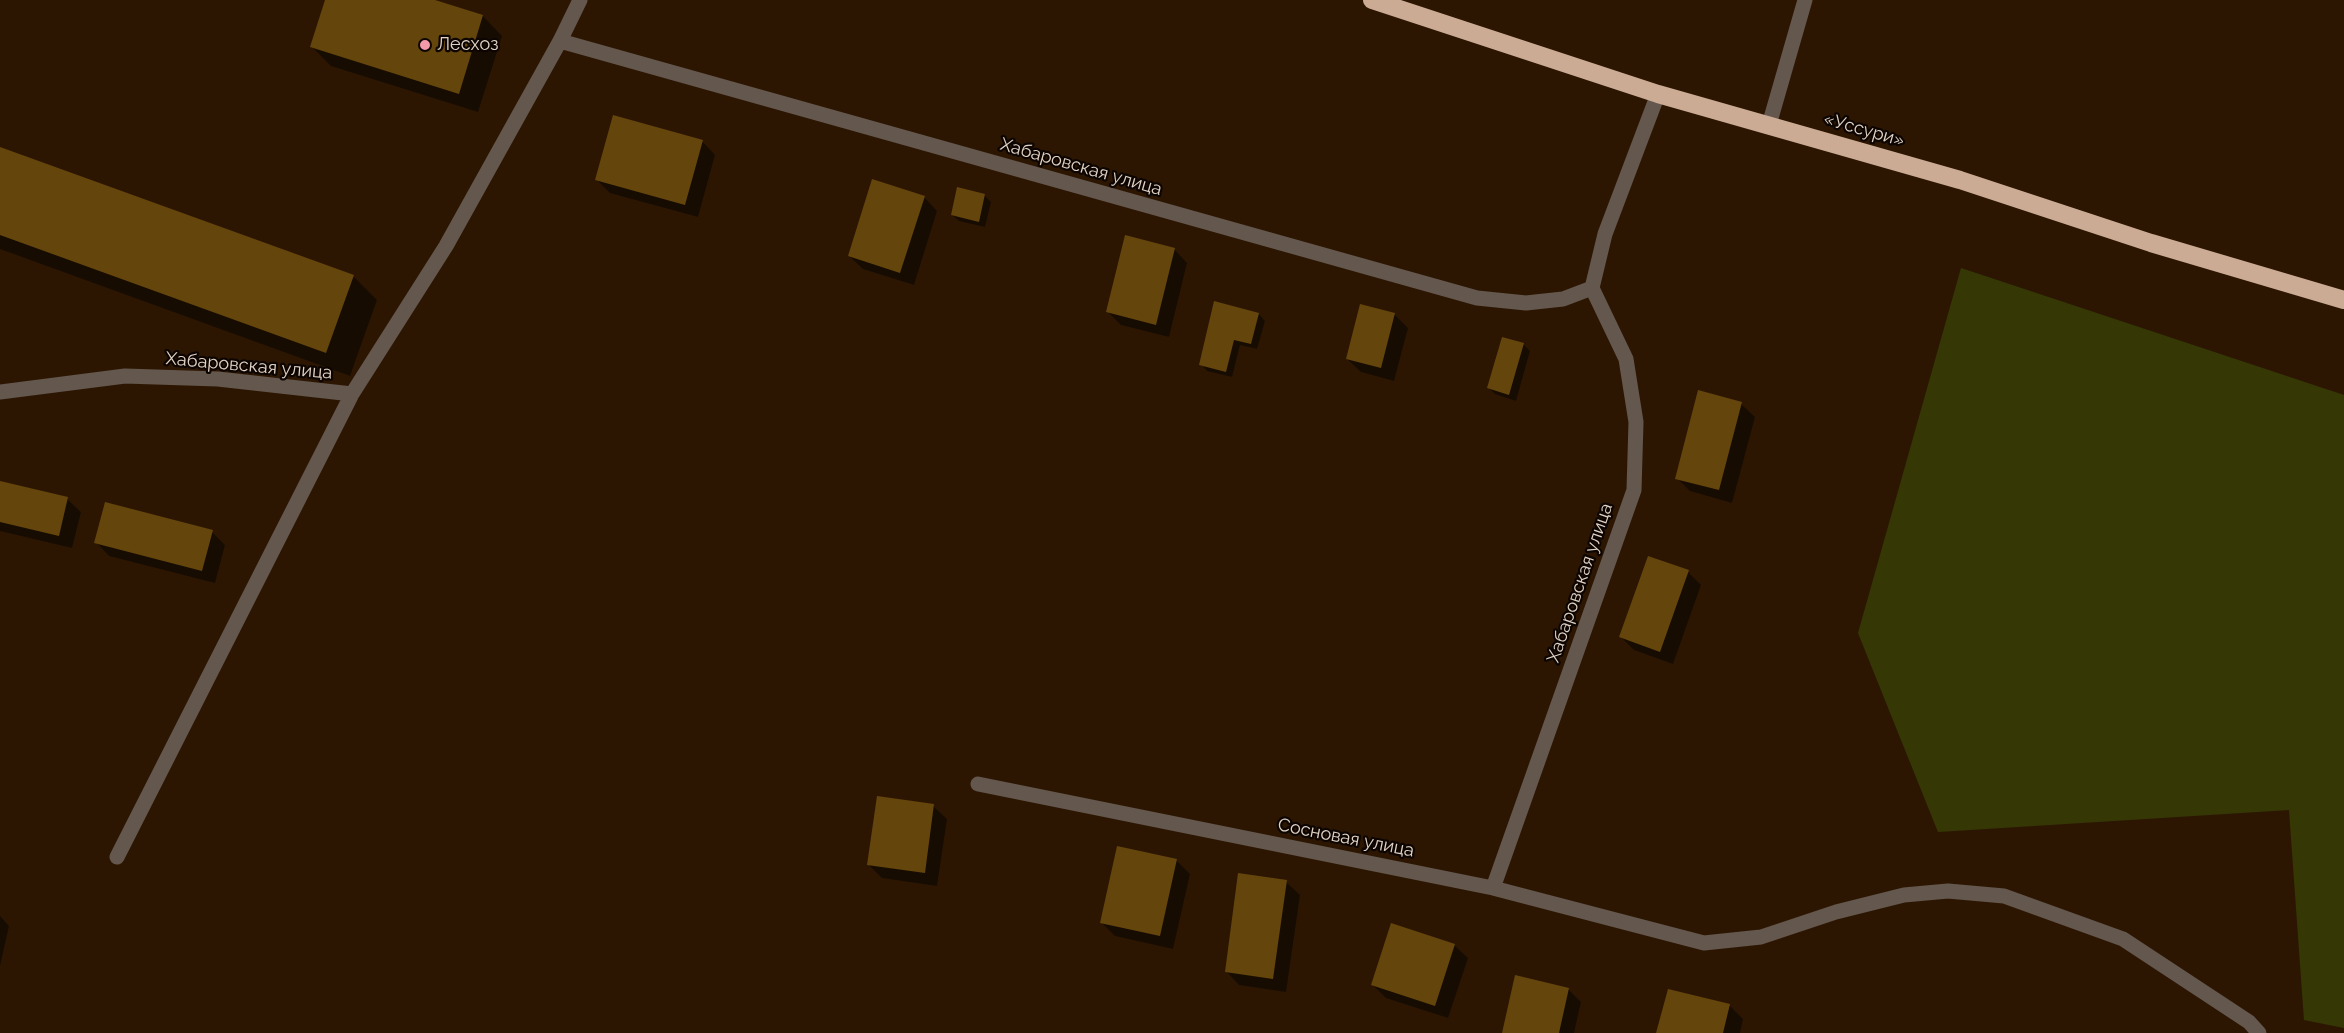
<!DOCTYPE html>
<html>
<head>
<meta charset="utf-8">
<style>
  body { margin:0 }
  canvas { display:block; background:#2c1602 }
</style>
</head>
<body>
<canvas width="2344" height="1033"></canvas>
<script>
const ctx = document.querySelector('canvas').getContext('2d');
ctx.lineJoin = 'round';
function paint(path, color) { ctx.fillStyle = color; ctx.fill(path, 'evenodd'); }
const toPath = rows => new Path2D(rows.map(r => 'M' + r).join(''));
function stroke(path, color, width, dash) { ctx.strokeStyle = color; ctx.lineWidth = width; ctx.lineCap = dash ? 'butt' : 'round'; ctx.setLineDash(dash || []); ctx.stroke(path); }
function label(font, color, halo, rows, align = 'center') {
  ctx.font = font + ' Raleway,sans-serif'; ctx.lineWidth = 4.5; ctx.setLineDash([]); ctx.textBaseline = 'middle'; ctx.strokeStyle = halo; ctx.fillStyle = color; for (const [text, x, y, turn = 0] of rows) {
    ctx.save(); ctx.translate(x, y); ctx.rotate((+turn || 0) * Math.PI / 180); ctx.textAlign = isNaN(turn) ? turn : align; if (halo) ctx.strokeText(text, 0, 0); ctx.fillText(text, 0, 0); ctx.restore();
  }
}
paint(toPath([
  [1961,268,2344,395,2344,1028,2304,1020,2289,810,1938,832,1858,633]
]), '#353805');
paint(toPath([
  [327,0,430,0,483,16,502,36,478,112,331,66,312,47],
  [702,141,715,155,698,217,610,193,596,179],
  [0,149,353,276,377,300,350,376,0,249],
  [984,195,991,202,985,227,959,221,952,215],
  [924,197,937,211,914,285,863,269,849,256],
  [1174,249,1187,263,1169,337,1121,325,1108,312],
  [1361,306,1395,315,1408,328,1394,381,1361,372,1347,359],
  [1259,314,1265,321,1257,349,1240,345,1232,377,1207,371,1201,364],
  [1523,344,1530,351,1516,401,1495,394,1489,388],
  [1741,404,1755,417,1732,503,1690,491,1677,478],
  [0,482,67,499,81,512,72,548,0,531],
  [212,532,225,545,215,583,109,556,96,542],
  [1688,572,1701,585,1673,664,1634,650,1621,637],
  [933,806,947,819,937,886,882,878,869,865],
  [1176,860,1190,874,1173,949,1115,936,1101,922],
  [1286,882,1300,895,1286,992,1239,985,1226,971],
  [0,916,9,926,0,966],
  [1454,945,1468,958,1448,1018,1386,998,1373,985],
  [1568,989,1581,1002,1574,1033,1504,1033],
  [1669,991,1730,1006,1743,1019,1740,1033,1658,1033]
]), '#0007');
paint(toPath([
  [325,0,435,0,483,15,459,94,310,47],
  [613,115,703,140,685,205,595,180],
  [0,147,354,275,326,353,0,235],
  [872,179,925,196,900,273,848,256],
  [957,187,985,194,979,222,951,215],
  [1125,235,1175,248,1156,325,1106,312],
  [1214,301,1259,313,1251,344,1234,340,1226,372,1199,365],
  [1360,304,1395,313,1381,368,1346,359],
  [1502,337,1524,343,1509,395,1487,388],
  [1698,390,1742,402,1719,490,1675,479],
  [0,481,68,497,59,536,0,522],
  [105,502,213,530,202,571,94,543],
  [1648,556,1689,570,1660,652,1619,637],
  [877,796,934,804,925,873,867,865],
  [1117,846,1177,859,1160,936,1100,923],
  [1238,873,1287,880,1273,979,1225,972],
  [1391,923,1455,944,1435,1006,1371,985],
  [1515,975,1569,988,1559,1033,1502,1033],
  [1668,989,1730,1004,1723,1033,1656,1033]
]), '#64450c');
stroke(toPath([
  [560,41,1477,298,1526,303,1563,299,1592,288],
  [1769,125,1805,0],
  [0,392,125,376,218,379,352,394],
  [978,784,1493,888,1704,943,1761,937,1836,912,1904,895,1948,891,2004,896,2123,939,2249,1022,2259,1033],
  [117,857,352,394,446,246,560,41,580,0],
  [1493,888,1634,490,1636,422,1626,359,1592,288,1605,234,1658,94]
]), '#64574e', 15);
stroke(toPath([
  [1372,0,1658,94,1960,180,2151,243,2344,300]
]), '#cbab94', 18);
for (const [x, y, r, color] of [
  [425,45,6,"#f39aa9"]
]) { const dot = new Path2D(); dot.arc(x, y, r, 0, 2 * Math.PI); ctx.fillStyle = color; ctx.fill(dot); stroke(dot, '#0d0501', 2); }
label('18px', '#e2d3c6', '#0d0501', [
  ["Лесхоз",437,45]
], 'left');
label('18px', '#e2d3c6', '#0d0501', [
  ["«Уссури»",1864,130,16],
  ["Хабаровская улица",1081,167,16],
  ["Хабаровская улица",249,366,5],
  ["Хабаровская улица",1580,583,-71],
  ["Сосновая улица",1346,838,11]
]);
</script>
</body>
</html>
